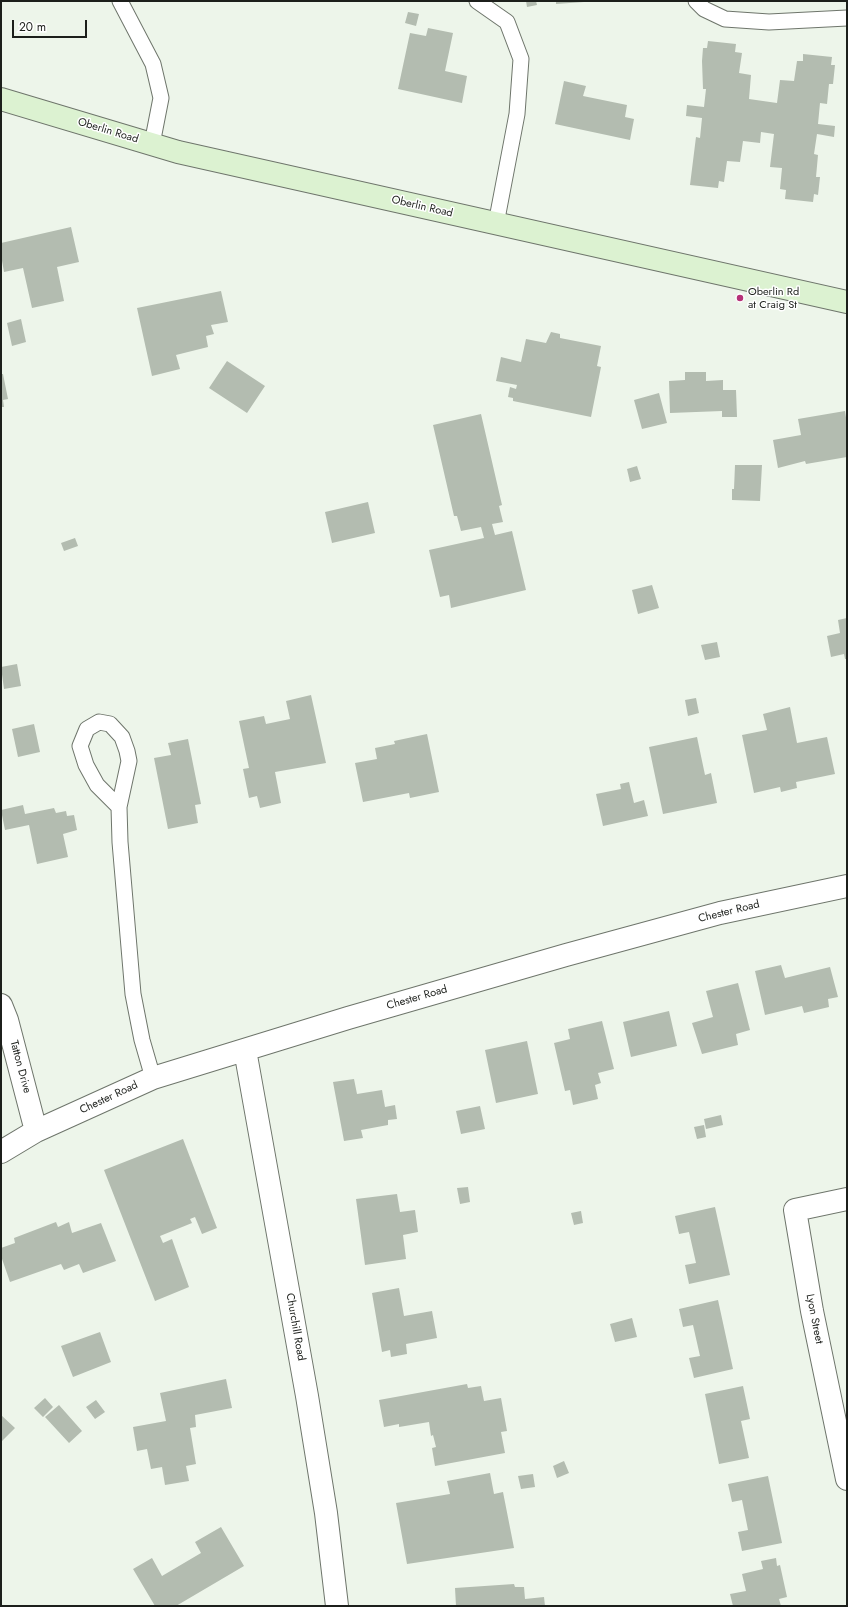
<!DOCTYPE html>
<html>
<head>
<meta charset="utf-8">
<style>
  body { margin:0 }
  #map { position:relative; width:848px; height:1607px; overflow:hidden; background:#edf5ea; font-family:Jost,sans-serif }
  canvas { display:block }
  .frame { position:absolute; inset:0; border:2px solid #1c1f1b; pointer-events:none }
  .scale { position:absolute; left:12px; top:20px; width:75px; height:18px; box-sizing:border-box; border:2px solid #1c1f1b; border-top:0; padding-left:5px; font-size:12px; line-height:14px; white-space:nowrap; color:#1c1f1b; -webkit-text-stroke:3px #fff; paint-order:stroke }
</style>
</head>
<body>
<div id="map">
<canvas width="848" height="1607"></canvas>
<div class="frame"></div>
<div class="scale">20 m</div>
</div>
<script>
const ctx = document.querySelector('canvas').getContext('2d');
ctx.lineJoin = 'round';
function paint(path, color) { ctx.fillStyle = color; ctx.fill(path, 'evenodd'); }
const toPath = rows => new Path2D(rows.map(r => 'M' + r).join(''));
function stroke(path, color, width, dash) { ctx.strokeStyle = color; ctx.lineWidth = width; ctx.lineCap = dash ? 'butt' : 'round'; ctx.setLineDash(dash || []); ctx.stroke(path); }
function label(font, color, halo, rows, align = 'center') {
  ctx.font = font + ' Jost,sans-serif'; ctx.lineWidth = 3; ctx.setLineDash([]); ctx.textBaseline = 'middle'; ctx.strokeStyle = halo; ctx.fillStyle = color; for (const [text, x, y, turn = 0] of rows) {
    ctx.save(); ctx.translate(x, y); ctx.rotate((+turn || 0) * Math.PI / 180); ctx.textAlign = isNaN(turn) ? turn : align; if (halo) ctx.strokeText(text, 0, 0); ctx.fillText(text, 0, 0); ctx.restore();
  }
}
paint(toPath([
  [526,1,536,1,537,5,527,7],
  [556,1,584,1,584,2,556,4],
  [408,12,419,14,416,26,405,23],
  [428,28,453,33,445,71,467,76,462,103,398,89,410,33,426,36],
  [708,41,736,44,735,52,742,53,739,73,751,75,749,99,777,103,780,80,794,81,797,61,803,61,803,54,832,57,831,65,835,65,833,84,829,84,827,104,820,103,818,124,835,126,834,137,817,134,814,154,818,155,816,177,820,177,818,195,814,194,813,202,785,199,786,190,780,189,782,168,770,167,774,134,761,132,760,143,743,141,740,162,727,161,724,182,719,181,718,188,690,185,696,137,700,138,702,118,686,116,687,105,704,107,706,89,703,89,702,61,703,48,707,48],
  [564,81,586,86,583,96,627,105,625,117,634,119,630,140,555,124],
  [71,227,79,262,57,267,64,301,32,308,23,268,4,272,1,255,1,243],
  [221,291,228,322,211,325,214,334,206,336,208,347,176,355,180,369,152,376,137,308],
  [21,319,26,342,12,346,7,323],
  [551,332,560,334,560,338,601,346,597,366,601,367,591,417,513,401,513,398,508,397,510,387,516,389,517,385,496,381,501,357,521,362,526,339,546,343],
  [227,361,265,386,247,413,209,388],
  [685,372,706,372,706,381,723,380,723,390,736,390,737,417,722,417,722,411,670,413,669,381,685,380],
  [1,374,3,374,8,399,3,400,4,407,1,407],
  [659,393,667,423,642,429,634,400],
  [845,411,847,424,847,457,806,464,805,461,778,468,773,440,801,435,798,419],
  [481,414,502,505,499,506,503,522,492,524,495,535,512,531,526,590,451,608,449,595,440,597,429,550,484,538,481,527,461,531,457,516,454,516,433,425],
  [735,465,762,465,760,501,732,500,732,489,734,489],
  [637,466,641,479,630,482,627,469],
  [368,502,375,533,332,543,325,512],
  [75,538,78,546,64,551,61,543],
  [652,585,659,608,638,614,632,590],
  [847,618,847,659,845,659,844,654,831,657,827,636,840,633,838,620],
  [717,642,720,657,705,660,701,645],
  [17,664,21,686,4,689,1,667],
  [311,695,326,763,275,772,281,803,260,808,257,796,249,798,243,769,249,768,239,721,264,716,266,724,290,719,286,701],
  [696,698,699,713,688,716,685,700],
  [790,707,797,743,827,737,835,774,796,782,797,788,781,792,780,787,754,793,742,735,767,730,763,714],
  [34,724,40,752,18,757,12,729],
  [427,734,439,792,410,798,409,793,363,802,355,763,377,759,375,748,395,744,394,741],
  [697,737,705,775,711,773,717,803,663,814,649,747],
  [188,739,201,804,195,805,198,823,168,829,154,758,171,755,168,743],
  [629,782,634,803,644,800,648,816,603,826,596,794,621,789,620,784],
  [23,805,25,814,54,808,56,813,66,811,67,816,74,815,77,830,63,834,68,857,37,864,29,825,5,830,1,810],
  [781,965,785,978,830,967,838,997,828,999,829,1007,804,1013,802,1006,765,1015,755,971],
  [738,983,750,1030,736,1034,738,1045,702,1054,692,1023,713,1017,706,991],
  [669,1011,677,1046,631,1057,623,1022],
  [602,1021,614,1069,598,1073,601,1083,595,1085,598,1099,573,1105,570,1090,565,1091,554,1043,570,1039,568,1029],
  [527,1041,538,1094,496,1103,485,1050],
  [354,1079,357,1094,382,1090,385,1107,395,1105,397,1119,388,1120,388,1125,361,1130,363,1138,344,1141,333,1082],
  [480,1106,485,1129,461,1134,456,1111],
  [721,1115,723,1125,706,1129,704,1119],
  [704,1125,706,1137,697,1139,694,1127],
  [183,1139,217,1228,202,1234,195,1217,190,1219,192,1223,160,1236,163,1243,172,1239,189,1287,155,1301,104,1170],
  [468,1187,470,1202,460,1204,457,1188],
  [397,1194,400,1212,415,1210,418,1232,403,1235,406,1259,365,1265,356,1199],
  [715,1207,730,1275,689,1284,685,1265,696,1263,689,1232,679,1234,675,1216],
  [581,1211,583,1223,574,1225,571,1213],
  [56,1222,58,1227,69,1222,72,1233,101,1223,116,1261,83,1273,79,1264,64,1270,61,1264,10,1282,1,1256,1,1248,15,1243,14,1238],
  [399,1288,404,1316,432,1311,437,1338,406,1344,407,1354,391,1357,390,1350,382,1352,372,1293],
  [718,1300,733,1369,694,1378,689,1358,700,1356,693,1325,683,1327,679,1309],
  [632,1318,637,1337,615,1342,610,1324],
  [100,1332,111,1362,73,1377,61,1346],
  [226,1379,232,1408,195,1415,196,1427,190,1428,196,1464,186,1466,189,1481,165,1485,162,1467,151,1469,147,1449,137,1451,133,1427,166,1421,160,1393],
  [467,1384,468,1388,481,1386,484,1401,501,1398,507,1431,501,1432,505,1453,435,1466,432,1448,436,1447,433,1435,431,1436,429,1422,399,1427,399,1424,384,1427,379,1400],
  [743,1386,750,1419,741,1421,749,1458,719,1464,705,1394],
  [45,1398,53,1407,43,1417,34,1408],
  [96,1400,105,1412,95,1419,86,1407],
  [59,1405,82,1431,69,1443,45,1417],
  [1,1415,15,1428,1,1442],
  [564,1461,569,1473,557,1478,553,1466],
  [490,1473,494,1494,503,1492,514,1548,407,1564,396,1503,450,1494,447,1481],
  [533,1474,535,1487,521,1489,518,1476],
  [768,1476,782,1543,742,1551,738,1532,748,1530,742,1500,732,1502,728,1484],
  [221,1527,244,1566,176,1606,155,1606,133,1569,152,1558,162,1576,201,1553,195,1542],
  [776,1558,777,1566,780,1565,787,1597,779,1599,781,1606,733,1606,730,1594,746,1591,742,1574,763,1569,761,1561],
  [514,1584,515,1587,524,1587,525,1599,544,1597,545,1606,456,1606,455,1588]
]), '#b3bcb0');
const lane = toPath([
  [120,1,153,64,161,98,152,144],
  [477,1,507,22,521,59,517,114,496,224],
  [696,1,704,9,725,19,769,22,847,18],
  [119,807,97,785,86,765,80,746,87,729,99,722,110,724,122,737,127,751,129,761,119,807,120,842,133,994,142,1040,153,1078]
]);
const street = toPath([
  [1,1005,7,1020,36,1131],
  [245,1050,307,1396,326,1513,337,1606],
  [1,1152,36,1131,153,1078,348,1018,566,955,720,913,847,886],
  [847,1199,795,1210,812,1311,847,1479]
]);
const secondary = toPath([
  [1,99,178,152,847,302]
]);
stroke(lane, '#6e756b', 17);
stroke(street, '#6e756b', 24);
stroke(secondary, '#6e756b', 24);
stroke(lane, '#fff', 15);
stroke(street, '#fff', 22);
stroke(secondary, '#dcf2d1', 22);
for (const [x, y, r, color] of [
  [740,298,4,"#b63178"]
]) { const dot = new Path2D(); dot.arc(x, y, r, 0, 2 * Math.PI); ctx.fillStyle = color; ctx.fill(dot); stroke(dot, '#fff', 1.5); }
label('11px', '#1c1f1b', '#fff', [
  ["Oberlin Road",108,131,17],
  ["Oberlin Road",422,207,13],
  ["Chester Road",729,912,-14],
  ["Chester Road",417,998,-16],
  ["Tatton Drive",20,1067,75],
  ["Chester Road",109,1098,-25],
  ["Lyon Street",814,1319,79],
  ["Churchill Road",295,1327,80]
]);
label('11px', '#1c1f1b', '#fff', [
  ["Oberlin Rd",748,292],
  ["at Craig St",748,305]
], 'left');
</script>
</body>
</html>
